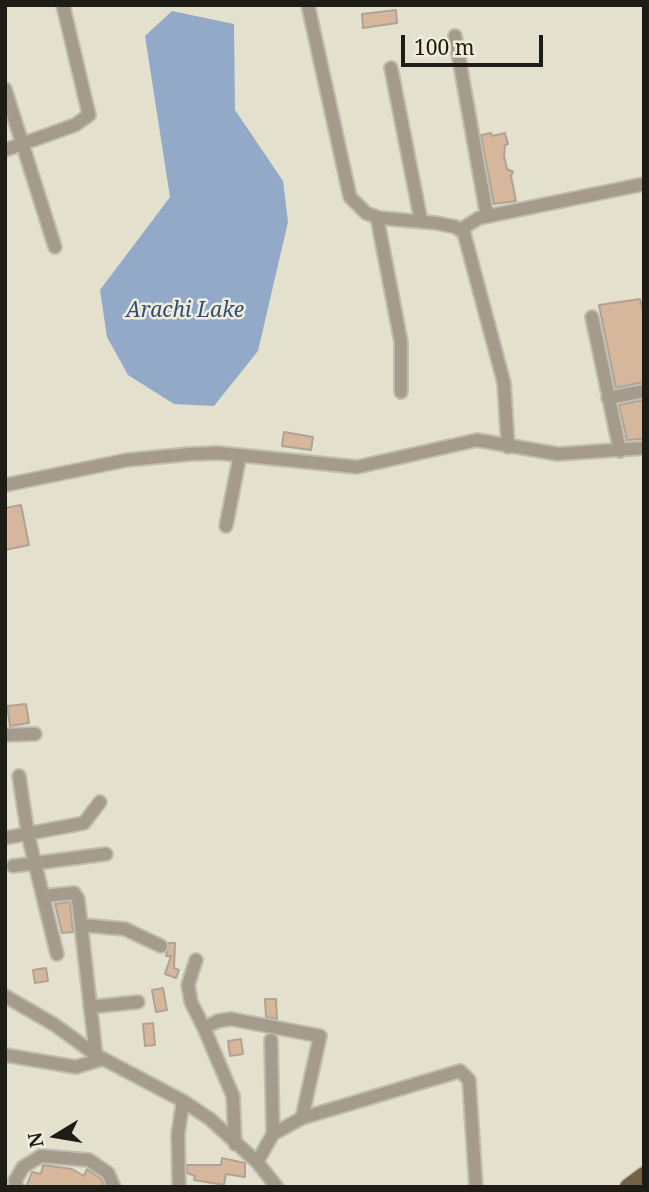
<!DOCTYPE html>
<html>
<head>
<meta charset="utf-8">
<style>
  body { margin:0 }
  #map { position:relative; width:649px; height:1192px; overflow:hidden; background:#e3e0ce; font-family:"Noto Serif",serif }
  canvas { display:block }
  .frame { position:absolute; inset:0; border:7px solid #1d1c15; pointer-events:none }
  .north { position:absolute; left:21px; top:1101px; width:70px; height:70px; -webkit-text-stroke:5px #f0eddb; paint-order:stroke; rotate:259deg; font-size:19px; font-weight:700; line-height:28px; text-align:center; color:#1d1c15 }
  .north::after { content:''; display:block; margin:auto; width:24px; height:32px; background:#1d1c15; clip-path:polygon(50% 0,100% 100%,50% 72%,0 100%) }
  .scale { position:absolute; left:401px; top:35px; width:142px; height:32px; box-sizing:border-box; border:4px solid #1d1c15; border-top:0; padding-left:9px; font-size:21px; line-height:24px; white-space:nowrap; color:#1d1c15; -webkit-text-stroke:5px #f0eddb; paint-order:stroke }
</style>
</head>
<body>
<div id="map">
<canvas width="649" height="1192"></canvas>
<div class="frame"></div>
<div class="north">N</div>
<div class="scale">100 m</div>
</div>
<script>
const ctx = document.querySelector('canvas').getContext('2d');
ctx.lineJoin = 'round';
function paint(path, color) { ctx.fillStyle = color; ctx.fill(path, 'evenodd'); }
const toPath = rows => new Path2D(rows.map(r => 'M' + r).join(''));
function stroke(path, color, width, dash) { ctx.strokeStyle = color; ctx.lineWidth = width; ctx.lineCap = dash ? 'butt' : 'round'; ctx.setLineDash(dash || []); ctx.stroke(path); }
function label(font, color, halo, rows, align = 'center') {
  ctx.font = font + ' "Noto Serif",serif'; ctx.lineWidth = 5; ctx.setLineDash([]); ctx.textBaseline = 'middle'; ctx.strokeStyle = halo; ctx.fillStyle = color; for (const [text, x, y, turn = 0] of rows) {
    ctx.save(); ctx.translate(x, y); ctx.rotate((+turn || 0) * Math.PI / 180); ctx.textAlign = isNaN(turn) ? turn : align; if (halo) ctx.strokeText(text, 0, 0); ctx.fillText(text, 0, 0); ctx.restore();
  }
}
paint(toPath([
  [172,11,234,24,235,110,283,181,288,222,258,351,214,406,174,404,128,375,107,337,100,290,170,197,145,36]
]), '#93a9c8');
const building = toPath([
  [396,10,397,23,363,28,362,14,396,10],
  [491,133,492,136,505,133,508,144,505,145,504,156,507,169,513,172,511,176,516,201,494,204,481,135,491,133],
  [640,299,644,316,644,382,616,388,599,305,640,299],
  [644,400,644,439,627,440,619,405,644,400],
  [284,432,313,437,311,450,282,446,284,432],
  [21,505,29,545,5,550,5,508,21,505],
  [26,704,29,723,10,726,7,706,26,704],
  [70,902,73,932,62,933,55,904,70,902],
  [169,943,175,943,174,968,179,970,176,978,165,974,171,956,166,956,169,943],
  [46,968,48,981,35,983,33,970,46,968],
  [163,988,167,1010,156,1012,152,990,163,988],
  [265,999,276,999,277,1019,266,1017,265,999],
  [153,1023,155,1045,145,1046,143,1024,153,1023],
  [241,1039,243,1054,230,1056,228,1041,241,1039],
  [222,1158,245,1163,245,1177,226,1174,224,1185,194,1180,195,1176,187,1173,187,1165,221,1165,222,1158],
  [43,1165,72,1169,84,1176,87,1169,101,1179,104,1186,26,1187,32,1172,41,1174,43,1165]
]);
paint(building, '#d6b79c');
stroke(building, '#b1a296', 2);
const minor = toPath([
  [308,5,350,197,366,213,380,218,436,223,456,227,464,233,504,383,508,447],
  [455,36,487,216],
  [391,68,421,221],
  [5,89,55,247],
  [5,150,75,125,89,115,63,5],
  [377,217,401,342,401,392],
  [460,230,479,218,644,184],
  [592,317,620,451],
  [608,398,644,391],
  [5,485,127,460,190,454,218,453,357,467,477,440,558,454,644,448],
  [226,526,240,455],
  [5,735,35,734],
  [19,776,28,835,57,954],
  [5,838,84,823,100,802],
  [13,866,106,854],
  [44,896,74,893,78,899,96,1055],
  [81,925,125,929,161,946],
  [196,960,188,985,191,1002,204,1028],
  [5,996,55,1025,96,1055,183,1101,210,1119,257,1162,277,1187],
  [90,1007,138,1002],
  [271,1040,273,1134],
  [5,1055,76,1067,102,1059],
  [235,1144,233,1096,204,1028,218,1021,231,1019,320,1036,302,1118],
  [257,1162,273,1134,302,1118,460,1071,469,1080,476,1187],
  [17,1187,15,1181,23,1167,41,1156,89,1160,108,1173,114,1187],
  [179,1187,178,1134,183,1101]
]);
const major = toPath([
  [628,1187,644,1175]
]);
stroke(minor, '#bfbdad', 16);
stroke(major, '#bfbdad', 19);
stroke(minor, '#a49b8c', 12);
stroke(major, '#726248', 16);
label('italic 21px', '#2f4e79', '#f0eddb', [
  ["Arachi Lake",185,311]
]);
</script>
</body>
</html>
